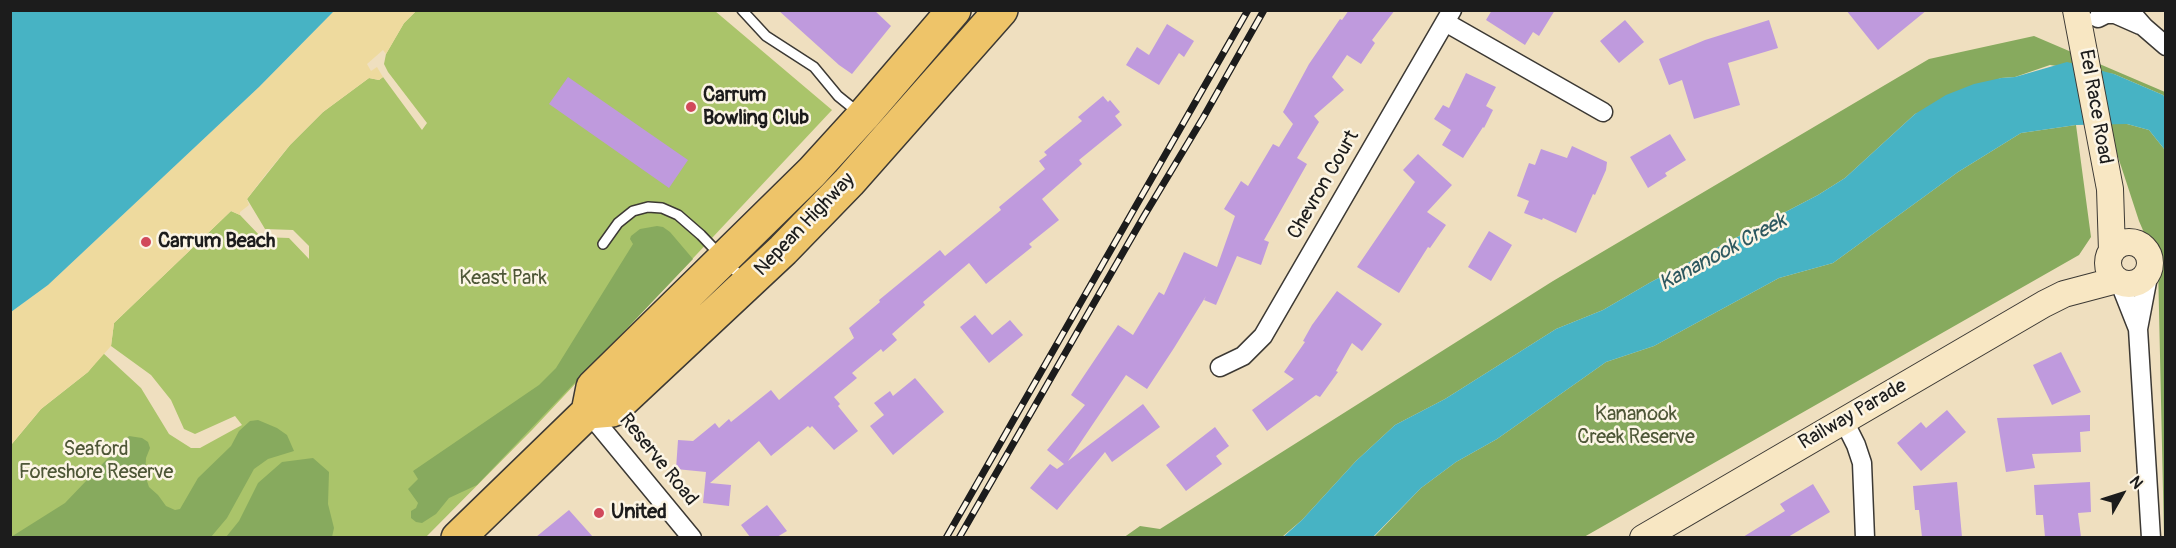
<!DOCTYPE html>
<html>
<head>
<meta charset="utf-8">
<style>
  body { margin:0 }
  #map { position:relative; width:2176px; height:548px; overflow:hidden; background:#efdfbf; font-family:Pangolin,sans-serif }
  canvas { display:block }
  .frame { position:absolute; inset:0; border:12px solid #1c1c1c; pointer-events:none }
  .north { position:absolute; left:2092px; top:464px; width:60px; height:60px; -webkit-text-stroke:4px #fcf5e5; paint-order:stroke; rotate:51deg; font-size:16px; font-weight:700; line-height:24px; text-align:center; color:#1c1c1c }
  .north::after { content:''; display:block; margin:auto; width:21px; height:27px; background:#1c1c1c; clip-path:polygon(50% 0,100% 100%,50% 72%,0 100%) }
</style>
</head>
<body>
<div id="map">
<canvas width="2176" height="548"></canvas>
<div class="frame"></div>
<div class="north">N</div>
</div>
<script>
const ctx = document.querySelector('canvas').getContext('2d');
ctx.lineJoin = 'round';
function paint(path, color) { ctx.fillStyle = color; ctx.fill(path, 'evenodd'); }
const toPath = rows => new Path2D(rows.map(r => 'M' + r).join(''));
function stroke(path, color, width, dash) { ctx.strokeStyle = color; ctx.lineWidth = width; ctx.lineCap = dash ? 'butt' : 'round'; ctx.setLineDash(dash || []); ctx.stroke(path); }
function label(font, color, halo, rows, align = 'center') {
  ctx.font = font + ' Pangolin,sans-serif'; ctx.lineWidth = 5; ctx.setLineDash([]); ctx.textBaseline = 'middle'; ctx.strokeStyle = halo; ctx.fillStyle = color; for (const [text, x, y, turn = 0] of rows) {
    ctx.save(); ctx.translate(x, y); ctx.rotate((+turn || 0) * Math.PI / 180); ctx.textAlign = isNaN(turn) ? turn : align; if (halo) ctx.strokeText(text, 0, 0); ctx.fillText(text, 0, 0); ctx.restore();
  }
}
paint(toPath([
  [416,11,715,11,832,110,532,430,426,537,11,538,11,445,41,409,88,372,103,353,141,388,169,434,191,448,200,448,242,425,235,416,195,434,184,429,171,400,151,375,111,346,114,323,231,211,240,215,261,237,289,238,309,259,309,246,293,230,265,229,247,199,290,145,323,112,369,78,379,80,383,77,422,130,427,123,388,72,384,64,386,54,404,23]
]), '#aac46a');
paint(toPath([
  [2034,36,2165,92,2165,98,2163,95,2114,74,2050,65,2015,77,2001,78,1915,114,1845,178,1818,195,1651,282,1603,310,1556,329,1445,399,1395,425,1356,461,1302,520,1282,537,1123,538,1140,526,1160,529,1553,281,1929,59],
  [2111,124,2127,124,2149,130,2165,150,2165,537,2164,537,2158,265,2139,221,2124,175,2114,145],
  [2076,125,2091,237,2079,255,1584,537,1373,538,1421,488,1456,462,1497,439,1606,362,1654,346,1779,278,1833,263,1958,172,2021,133],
  [657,226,663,227,670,232,693,259,477,485,449,498,436,514,422,523,416,522,411,518,411,511,416,508,418,503,408,489,418,479,413,471,539,385,556,368,633,244,630,239,631,236,640,229],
  [258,420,277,428,287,435,294,451,268,459,254,469,227,518,211,537,11,537,65,503,129,436,142,438,148,442,150,448,146,458,145,475,149,487,158,495,166,506,175,510,180,509,198,478,231,446,239,431,250,421],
  [313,458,329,472,328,504,334,528,332,537,226,537,239,521,258,483,282,462]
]), '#87aa5e');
paint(toPath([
  [334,11,416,11,404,23,386,54,383,50,367,64,371,71,377,67,383,77,379,80,369,78,323,112,290,145,266,174,247,199,249,205,240,212,240,215,231,211,114,323,111,346,88,372,41,409,11,445,11,312,48,285,259,87]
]), '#eeda9e');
paint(toPath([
  [11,10,334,10,334,11,259,87,48,285,11,312],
  [2067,62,2114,74,2163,95,2165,98,2165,150,2149,130,2127,124,2076,125,2021,133,1958,172,1833,263,1779,278,1654,346,1606,362,1497,439,1456,462,1421,488,1373,537,1282,538,1302,520,1356,461,1395,425,1445,399,1556,329,1603,310,1651,282,1818,195,1845,178,1915,114,1946,95,1974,84,2001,78,2015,77]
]), '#47b3c4');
paint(toPath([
  [778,10,874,10,891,26,852,74,839,65],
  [1349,10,1395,10,1372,40,1375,43,1361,64,1347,55,1332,77,1344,90,1314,116,1319,122,1297,158,1307,164,1264,240,1269,242,1261,265,1237,256,1216,305,1204,300,1206,296,1174,348,1147,389,1126,375,1068,461,1143,404,1160,427,1112,462,1105,452,1057,510,1030,488,1050,464,1057,469,1064,464,1047,450,1085,405,1071,395,1118,325,1133,335,1159,292,1164,295,1184,252,1217,267,1235,216,1224,209,1241,181,1248,186,1273,144,1279,147,1293,124,1283,112,1309,64,1340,19,1342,20],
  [1492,10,1555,10,1539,36,1533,32,1525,45,1486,20],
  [1846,10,1927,10,1878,50],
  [1625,20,1644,42,1619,63,1600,41],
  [1769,20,1778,48,1728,63,1740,105,1694,119,1682,80,1669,85,1659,59,1705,40],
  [1167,24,1194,41,1184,57,1179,53,1159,85,1126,65,1137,47,1149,55],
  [1466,73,1496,87,1486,106,1493,110,1484,128,1483,127,1463,158,1442,145,1451,130,1434,119,1443,105,1449,108],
  [568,77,688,160,669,188,549,104],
  [1103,96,1108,102,1110,100,1120,112,1115,116,1122,125,1079,160,1082,164,1042,199,1059,220,1029,244,1032,247,986,284,969,263,923,302,925,305,892,334,897,340,883,352,881,349,852,373,857,378,834,397,840,404,838,406,858,431,834,450,812,426,810,428,808,426,771,456,759,441,710,483,731,485,729,506,703,503,706,472,676,469,678,440,693,441,715,423,719,428,729,419,731,422,771,390,779,400,854,338,849,328,880,302,879,300,940,250,945,256,1001,210,999,207,1045,169,1039,161,1047,155,1044,152,1082,121,1078,117],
  [1670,134,1686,160,1665,173,1667,176,1648,188,1630,157],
  [1572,146,1607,162,1606,170,1595,195,1593,194,1576,233,1543,218,1542,220,1524,213,1529,201,1517,196,1529,163,1535,165,1541,149,1567,158],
  [1418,154,1452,185,1427,212,1446,225,1430,248,1428,247,1399,293,1357,267,1415,182,1403,170],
  [1489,231,1512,245,1491,281,1468,267],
  [1337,291,1382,324,1362,351,1352,343,1336,371,1338,372,1320,397,1316,395,1267,431,1252,410,1294,379,1284,372,1305,342,1303,341,1312,325],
  [975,315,992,335,1010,320,1023,335,989,363,960,327],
  [2061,352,2081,392,2052,405,2033,365],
  [915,378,944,412,893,455,870,426,884,415,874,403,890,391,893,396],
  [1947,410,1966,432,1921,471,1897,443,1921,422,1926,428],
  [2090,415,2090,431,2080,432,2081,452,2032,454,2035,468,2006,472,1997,418],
  [1215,427,1229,446,1216,456,1222,464,1186,491,1166,465],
  [1957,482,1962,537,1922,537,1919,510,1915,510,1913,486],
  [2090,482,2091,512,2078,513,2081,537,2045,537,2043,515,2036,515,2034,485],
  [1813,484,1830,512,1788,537,1743,537,1785,511,1780,504],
  [767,505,787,531,777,537,750,537,741,525],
  [569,510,593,537,536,537]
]), '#bf9add');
const lane = toPath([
  [742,10,766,36,814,67,838,96,859,113],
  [603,244,618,223,633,211,648,207,662,208,678,215,701,235,744,280]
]);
const street = toPath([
  [2129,10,2144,27,2166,46],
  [2098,18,2106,14,2115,14,2140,25],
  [1445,22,1603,112],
  [2150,266,2138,329,2151,538],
  [2119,281,2138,329],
  [1220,367,1243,356,1263,336,1452,10],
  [588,412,692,538],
  [1844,421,1856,445,1862,463,1865,538]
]);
const secondary = toPath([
  [2076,10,2110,189,2112,251],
  '2108 263a21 21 0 1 1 42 0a21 21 0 1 1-42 0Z',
  [1643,538,2044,304,2064,294,2117,280]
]);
const highway = toPath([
  [588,412,612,410,783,250,849,182,1001,10],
  [458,538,588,412,593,387,812,172,863,116,954,10]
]);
stroke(lane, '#3c3934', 12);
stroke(street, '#3c3934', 21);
stroke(secondary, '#3c3934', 28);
stroke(highway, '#3c3934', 36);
stroke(lane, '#fff', 9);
stroke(street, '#fff', 18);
stroke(secondary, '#f8e7c3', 26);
stroke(highway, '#eec469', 33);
const rail = toPath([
  [946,538,1248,10],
  [959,538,1144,216,1203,118,1264,10]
]);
stroke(rail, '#1c1c1c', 7);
stroke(rail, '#fcf5e5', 4.5, [14]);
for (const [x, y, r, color] of [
  [691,107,6,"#d1495b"],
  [146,242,6,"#d1495b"],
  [599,513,6,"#d1495b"]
]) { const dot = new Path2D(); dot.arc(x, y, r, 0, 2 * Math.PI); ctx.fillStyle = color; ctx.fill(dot); stroke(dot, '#fcf5e5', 2); }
label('bold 20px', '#1c1c1c', '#fcf5e5', [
  ["Carrum",703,96],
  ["Bowling Club",703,119],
  ["Carrum Beach",158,242],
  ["United",611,513]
], 'left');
label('20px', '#1c1c1c', '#fcf5e5', [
  ["Eel Race Road",2095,107,80],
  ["Chevron Court",1324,185,-60],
  ["Nepean Highway",805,225,-46],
  ["Railway Parade",1853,415,-30],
  ["Reserve Road",658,460,51]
]);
label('20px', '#4e5737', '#fcf5e5', [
  ["Keast Park",503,279],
  ["Kananook",1636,415],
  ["Creek Reserve",1636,438],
  ["Seaford",96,450],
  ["Foreshore Reserve",96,473]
]);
label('italic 21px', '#2d585f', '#fcf5e5', [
  ["Kananook Creek",1723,253,-28]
]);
</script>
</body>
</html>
